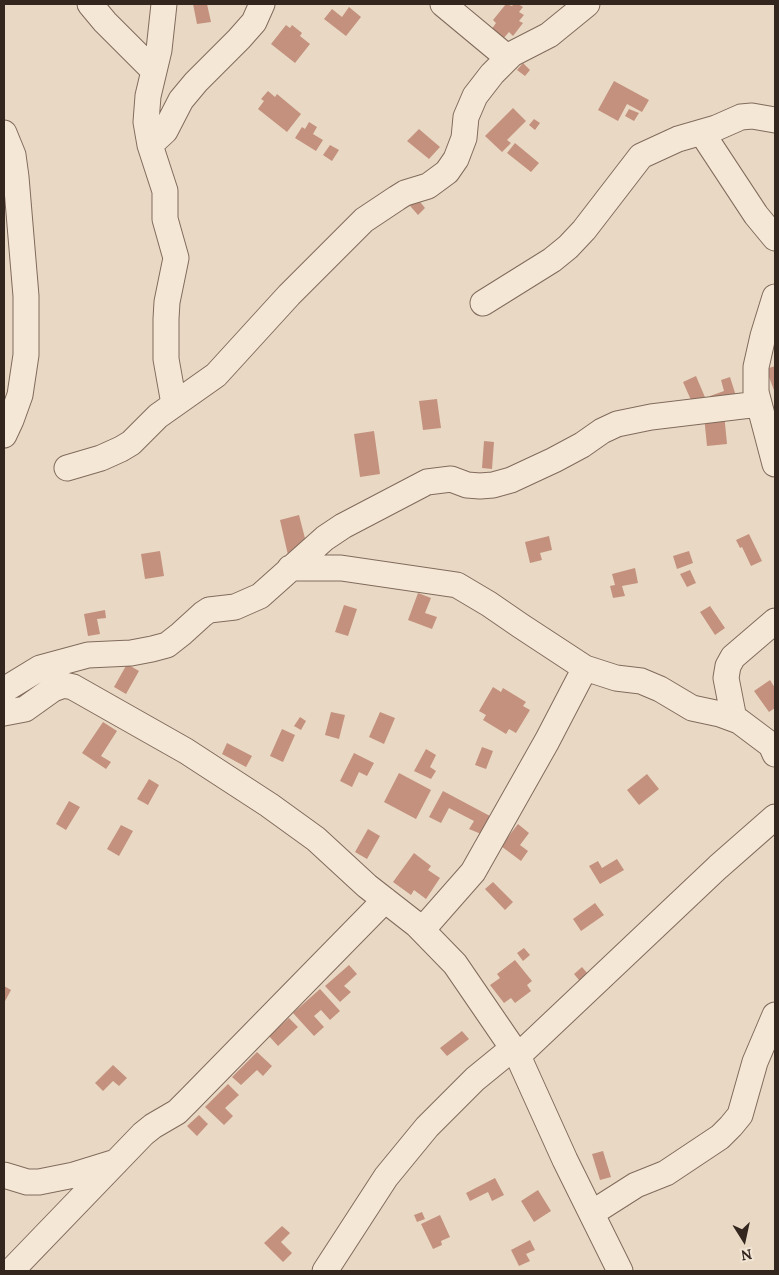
<!DOCTYPE html>
<html>
<head>
<meta charset="utf-8">
<style>
  body { margin:0 }
  #map { position:relative; width:779px; height:1275px; overflow:hidden; background:#e9d9c4; font-family:Lora,serif }
  canvas { display:block }
  .frame { position:absolute; inset:0; border:5px solid #33261f; pointer-events:none }
  .north { position:absolute; left:719px; top:1215px; width:50px; height:50px; -webkit-text-stroke:4px #f1e4d3; paint-order:stroke; rotate:170deg; font-size:14px; font-weight:700; line-height:20px; text-align:center; color:#33261f }
  .north::after { content:''; display:block; margin:auto; width:18px; height:22px; background:#33261f; clip-path:polygon(50% 0,100% 100%,50% 72%,0 100%) }
</style>
</head>
<body>
<div id="map">
<canvas width="779" height="1275"></canvas>
<div class="frame"></div>
<div class="north">N</div>
</div>
<script>
const ctx = document.querySelector('canvas').getContext('2d');
ctx.lineJoin = 'round';
function paint(path, color) { ctx.fillStyle = color; ctx.fill(path, 'evenodd'); }
const toPath = rows => new Path2D(rows.map(r => 'M' + r).join(''));
function stroke(path, color, width, dash) { ctx.strokeStyle = color; ctx.lineWidth = width; ctx.lineCap = dash ? 'butt' : 'round'; ctx.setLineDash(dash || []); ctx.stroke(path); }
paint(toPath([
  [193,4,207,4,211,22,197,24],
  [506,4,512,6,514,4,518,4,523,7,519,12,524,15,519,21,523,23,513,36,509,32,503,39,491,30,496,23,493,20],
  [349,7,361,17,346,36,324,19,332,9,342,17],
  [286,25,290,28,292,25,302,33,300,36,310,44,295,63,271,44],
  [523,63,530,70,525,76,517,70],
  [614,81,649,100,642,112,627,104,618,121,598,110],
  [268,91,275,97,277,94,301,114,287,132,258,109,264,101,261,99],
  [513,108,526,121,507,140,511,143,502,152,485,136],
  [629,109,639,113,634,121,625,116],
  [534,119,540,123,535,130,529,125],
  [309,122,317,127,313,134,323,140,316,151,295,138,302,127,305,129],
  [419,129,440,147,429,159,407,141],
  [515,143,539,163,531,172,507,153],
  [330,145,339,150,332,161,323,155],
  [413,193,425,208,418,215,405,200],
  [775,366,775,393,766,369],
  [696,376,707,402,694,407,683,382],
  [730,377,736,396,713,404,710,396,724,391,721,380],
  [437,399,441,428,423,430,419,401],
  [724,413,727,444,707,446,704,416],
  [374,431,380,474,360,477,354,434],
  [484,441,494,442,492,469,482,468],
  [299,515,308,550,288,555,280,520],
  [749,534,762,561,751,566,742,547,740,548,736,540],
  [549,536,552,550,540,553,542,560,530,563,525,542],
  [160,551,164,576,145,579,141,554],
  [689,551,693,563,677,569,673,556],
  [635,568,638,583,622,586,625,596,613,598,610,586,615,585,612,574],
  [690,570,696,583,687,587,680,574],
  [418,593,431,598,425,613,437,617,432,629,408,620],
  [344,605,357,609,348,636,335,632],
  [710,606,725,628,715,635,700,612],
  [105,610,106,618,97,619,100,634,88,636,84,614],
  [127,664,139,671,126,694,114,687],
  [770,680,775,688,775,708,769,712,754,691],
  [493,687,501,692,503,688,526,702,523,706,530,710,516,733,509,729,506,734,483,720,486,715,479,711],
  [331,712,345,715,339,739,325,735],
  [380,712,395,718,384,744,369,737],
  [300,717,306,721,301,730,294,726],
  [103,722,117,731,101,756,111,762,106,769,82,753],
  [282,729,295,735,283,762,270,756],
  [227,743,252,756,246,767,222,754],
  [482,747,493,751,486,769,475,765],
  [426,749,436,755,430,767,436,771,431,779,414,771],
  [354,753,374,763,367,776,359,772,352,787,340,781],
  [399,773,431,790,416,819,384,802],
  [647,774,659,789,639,805,627,790],
  [149,779,159,785,148,805,137,799],
  [443,791,490,816,481,834,469,829,474,821,449,808,441,823,429,817],
  [69,801,80,807,66,830,56,824],
  [518,824,529,833,520,845,528,851,521,861,501,846],
  [121,825,133,831,119,856,107,849],
  [368,829,380,836,367,859,355,852],
  [414,853,431,866,428,870,440,878,426,899,414,890,411,895,393,882],
  [617,859,624,870,600,884,589,866,598,861,602,868],
  [493,882,513,902,505,910,485,889],
  [595,903,604,915,581,931,573,919],
  [524,948,530,955,523,961,517,953],
  [515,960,532,981,527,985,531,991,515,1003,511,998,504,1003,490,985,500,978,497,974],
  [349,965,357,974,344,986,351,992,340,1002,325,986],
  [582,967,593,980,584,986,574,974],
  [4,986,11,990,4,1003],
  [320,989,340,1011,330,1020,321,1010,314,1016,324,1027,314,1036,293,1013],
  [289,1018,298,1027,278,1046,269,1036],
  [462,1031,469,1039,447,1056,440,1048],
  [257,1052,272,1066,263,1076,257,1070,241,1085,232,1077],
  [113,1065,127,1078,119,1086,113,1081,103,1091,95,1083],
  [228,1084,239,1095,225,1108,233,1116,224,1125,205,1107],
  [199,1115,208,1124,197,1136,187,1126],
  [603,1151,611,1177,600,1180,592,1154],
  [495,1178,504,1195,492,1201,488,1192,470,1201,466,1193],
  [538,1190,551,1211,534,1222,521,1201],
  [422,1212,425,1219,417,1222,414,1215],
  [440,1215,450,1237,441,1241,442,1245,433,1249,421,1224],
  [282,1226,290,1233,281,1242,292,1253,283,1262,264,1243],
  [530,1240,535,1250,526,1254,530,1261,519,1266,511,1250]
]), '#c3917e');
const minor = toPath([
  [90,4,105,22,154,71],
  [164,4,159,50,148,96,146,122,150,145,165,191,165,219,176,258,167,302,166,319,166,359,174,404],
  [443,4,508,58],
  [4,133,13,155,16,177,26,296,26,355,20,395,11,420,4,435],
  [702,133,756,215,775,238],
  [150,145,165,131,181,100,196,82,239,39,254,22,262,4],
  [775,297,763,336,756,367,756,392,775,464],
  [483,303,552,260,568,247,584,230,641,156,678,139,716,128,741,117,752,116,775,120],
  [67,468,101,458,121,449,131,443,158,416,216,375,289,295,364,220,397,198,405,193,428,186,447,172,456,159,464,138,466,117,475,96,492,74,512,54,549,35,587,4],
  [290,568,341,568,457,585,489,604,521,626,585,668,616,678,641,681,660,689,692,708,720,714,739,721,771,745,775,754],
  [4,690,40,668,88,655,131,653,152,649,167,645,181,634,203,614,209,610,235,607,260,596,325,538,343,526,427,482,451,479,467,485,480,486,493,485,511,480,554,460,582,445,602,431,617,424,651,417,759,404],
  [4,713,25,709,53,689,64,685,73,687,186,751,269,805,316,839,367,886,417,925,455,964,518,1056,565,1160,620,1271],
  [734,719,726,678,728,666,733,657,775,621],
  [422,930,473,872,547,741,585,668],
  [518,1056,718,867,775,817],
  [4,1175,27,1182,39,1182,74,1175,116,1162],
  [592,1213,636,1185,666,1173,720,1137,731,1126,740,1115,755,1062,775,1015],
  [11,1271,143,1134,153,1126,177,1112,189,1100,385,900],
  [325,1271,386,1177,427,1127,475,1079,513,1048]
]);
stroke(minor, '#816b5c', 27);
stroke(minor, '#f5e7d6', 25);
</script>
</body>
</html>
